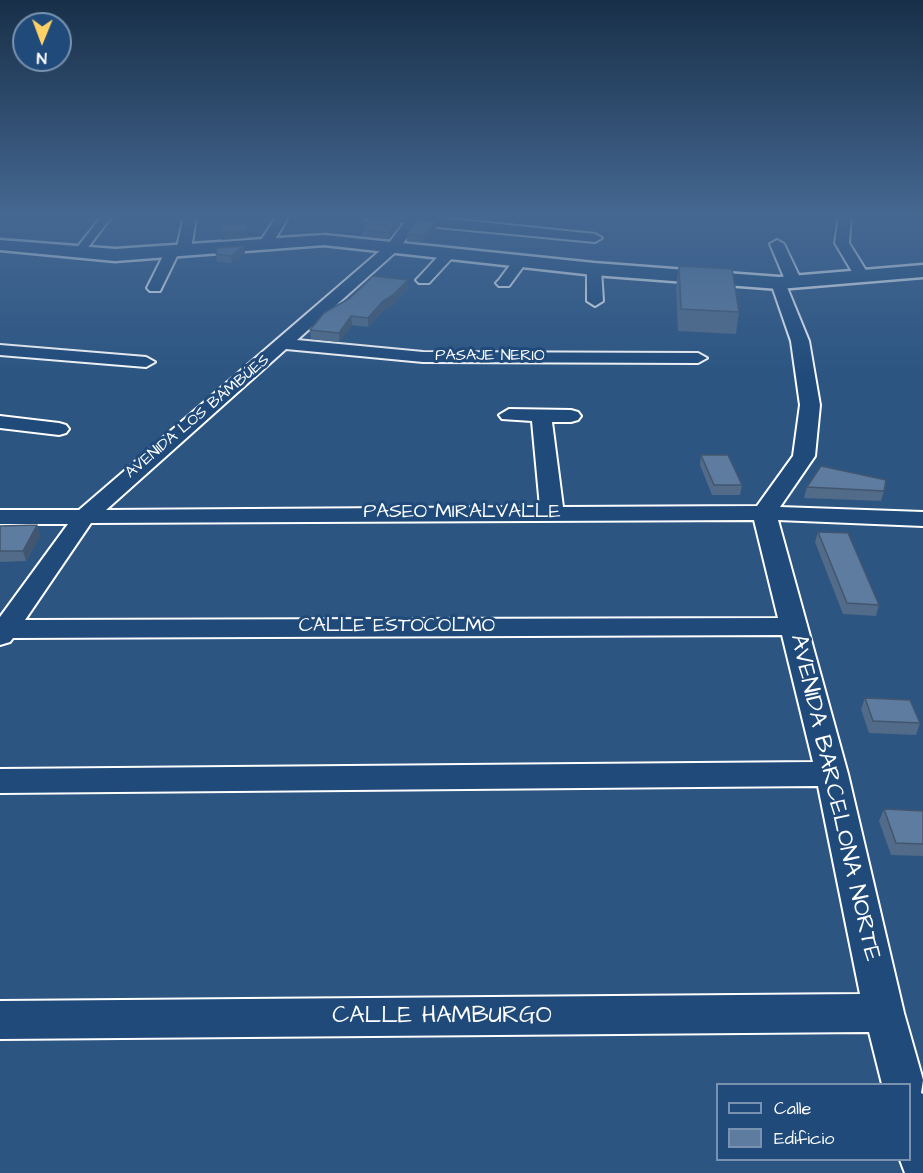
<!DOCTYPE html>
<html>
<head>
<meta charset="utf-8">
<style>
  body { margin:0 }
  #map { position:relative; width:923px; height:1173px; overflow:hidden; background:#2c5582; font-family:"Architects Daughter",sans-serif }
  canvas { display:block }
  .legend { position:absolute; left:716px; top:1083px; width:195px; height:78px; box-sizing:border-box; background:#1f4a7a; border:2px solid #7992af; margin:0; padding:8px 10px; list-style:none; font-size:18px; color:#fff }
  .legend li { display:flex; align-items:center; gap:12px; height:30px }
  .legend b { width:30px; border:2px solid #7992af }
  .north { position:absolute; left:12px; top:12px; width:60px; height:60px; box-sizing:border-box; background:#1f4a7a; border:2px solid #7992af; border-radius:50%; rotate:181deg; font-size:16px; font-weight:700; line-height:24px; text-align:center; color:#fff }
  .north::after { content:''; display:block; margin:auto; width:21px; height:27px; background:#ffd166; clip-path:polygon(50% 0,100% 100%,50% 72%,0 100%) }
</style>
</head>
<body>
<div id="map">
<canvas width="923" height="1173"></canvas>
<ul class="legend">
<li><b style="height:8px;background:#1f4a7a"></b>Calle</li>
<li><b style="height:16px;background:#5e7c9f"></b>Edificio</li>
</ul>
<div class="north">N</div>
</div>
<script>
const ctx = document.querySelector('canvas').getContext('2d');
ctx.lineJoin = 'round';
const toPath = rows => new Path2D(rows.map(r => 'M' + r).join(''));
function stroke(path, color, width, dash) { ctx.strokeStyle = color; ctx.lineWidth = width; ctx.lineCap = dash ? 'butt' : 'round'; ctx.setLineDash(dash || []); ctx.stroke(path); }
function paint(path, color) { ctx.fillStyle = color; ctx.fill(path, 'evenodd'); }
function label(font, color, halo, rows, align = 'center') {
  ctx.font = font + ' "Architects Daughter",sans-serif'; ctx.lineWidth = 6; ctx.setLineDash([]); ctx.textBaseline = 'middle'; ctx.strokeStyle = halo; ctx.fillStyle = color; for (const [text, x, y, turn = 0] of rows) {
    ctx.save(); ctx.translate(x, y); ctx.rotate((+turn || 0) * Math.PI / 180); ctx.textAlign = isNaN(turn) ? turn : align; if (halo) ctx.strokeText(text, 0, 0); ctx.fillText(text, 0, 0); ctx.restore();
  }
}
const pedestrian = toPath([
  [102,216,112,216,83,254,75,254,75,250,102,216]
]);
const minor = toPath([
  [184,216,196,218,191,249,189,252,179,252,160,291,150,291,147,288,166,250,168,247,177,247,184,216],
  [277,216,289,216,271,246,261,246,259,243,277,216],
  [362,216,422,216,595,234,602,238,595,242,416,225,399,249,297,340,423,352,698,353,707,358,698,363,423,362,286,349,106,510,540,507,532,421,502,419,499,415,509,409,571,410,578,412,581,416,578,420,571,422,552,422,563,507,757,506,793,456,800,405,791,341,771,283,774,280,784,280,809,341,820,405,815,456,780,507,923,512,923,526,778,520,848,774,904,1013,923,1080,921,1093,923,1094,923,1173,905,1173,900,1160,910,1160,910,1084,882,1084,869,1032,0,1039,0,1001,860,994,818,786,0,793,0,769,813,762,782,635,13,638,10,642,0,645,0,617,68,524,0,524,0,510,79,510,389,243,404,223,368,220,362,216],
  [754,520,778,618,25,620,91,523,754,520],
  [839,216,851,216,849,243,870,277,867,280,857,280,835,243,839,216],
  [777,240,784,244,802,282,799,285,789,285,786,282,770,244,777,240],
  [449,249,456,253,454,256,429,283,419,283,416,280,419,277,444,250,449,249],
  [521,256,528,260,509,286,499,286,496,283,499,280,516,257,521,256],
  [594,265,601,269,603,301,595,306,587,301,587,269,594,265],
  [0,345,146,357,155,362,146,367,0,355,0,345],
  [0,416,59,423,66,425,69,429,66,433,59,435,0,428,0,416]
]);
const tertiary = toPath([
  [324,235,594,263,779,277,923,265,923,277,779,289,594,275,324,245,115,261,0,250,0,240,115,249,324,235]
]);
stroke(pedestrian, '#fff', 4);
stroke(minor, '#fff', 4);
stroke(tertiary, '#fff', 5);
paint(pedestrian, '#1f4a7a');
paint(minor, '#1f4a7a');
paint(tertiary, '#1f4a7a');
paint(toPath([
  [436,222,436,229,424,243,407,241,407,234],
  [400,225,389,239,362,236,362,230],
  [245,253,232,263,217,262,216,254],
  [679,266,739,312,736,334,678,331,676,287],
  [408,288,394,304,383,311,368,327,352,325,339,342,311,339,310,330],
  [701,455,742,485,740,495,712,495,700,465],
  [807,487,884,491,881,501,804,498],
  [37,525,40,536,26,561,0,562,0,526],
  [818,532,879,605,876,616,843,614,815,542],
  [865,698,920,723,916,735,869,733,861,709],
  [884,809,923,811,923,856,891,855,879,821]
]), '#516b89');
paint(toPath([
  [400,219,400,225,389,239,389,233],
  [436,222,436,229,424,243,424,236],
  [247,223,248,230,247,238,222,240,221,232],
  [244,246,245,253,232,263,231,256],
  [408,280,408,288,394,304,383,311,368,327,368,318,382,302],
  [351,316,352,325,339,342,339,333],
  [37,525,40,536,26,561,23,551]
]), '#42576f');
const building = toPath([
  [373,217,400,219,389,233,362,230,373,217],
  [417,220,436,222,424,236,407,234,417,220],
  [247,223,246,231,221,232,223,224,247,223],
  [244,246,231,256,216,254,217,248,244,246],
  [679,266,732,269,739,312,681,309,679,266],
  [373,276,408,280,393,295,382,302,368,318,351,316,339,333,310,330,324,313,350,298,373,276],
  [701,455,728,455,742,485,714,485,701,455],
  [821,466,886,480,884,491,807,487,821,466],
  [37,525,23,551,0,551,0,526,37,525],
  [818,532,848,533,879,605,847,603,818,532],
  [865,698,910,700,920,723,873,721,865,698],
  [884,809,923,811,923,844,896,843,884,809]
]);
paint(building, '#5e7c9f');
stroke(building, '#42576f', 1.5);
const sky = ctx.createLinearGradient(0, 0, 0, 380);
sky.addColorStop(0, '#182f48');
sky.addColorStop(0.57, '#456892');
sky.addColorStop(1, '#45689200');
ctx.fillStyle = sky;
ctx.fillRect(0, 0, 923, 380);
label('16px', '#fff', '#1f4a7a', [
  ["PASAJE NERIO",490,357],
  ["AVENIDA LOS BAMBÚES",198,417,-40]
]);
label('20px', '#fff', '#1f4a7a', [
  ["PASEO MIRALVALLE",462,513],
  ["CALLE ESTOCOLMO",397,627]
]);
label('24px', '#fff', '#1f4a7a', [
  ["AVENIDA BARCELONA NORTE",834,798,77],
  ["CALLE HAMBURGO",442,1017]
]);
</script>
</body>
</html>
